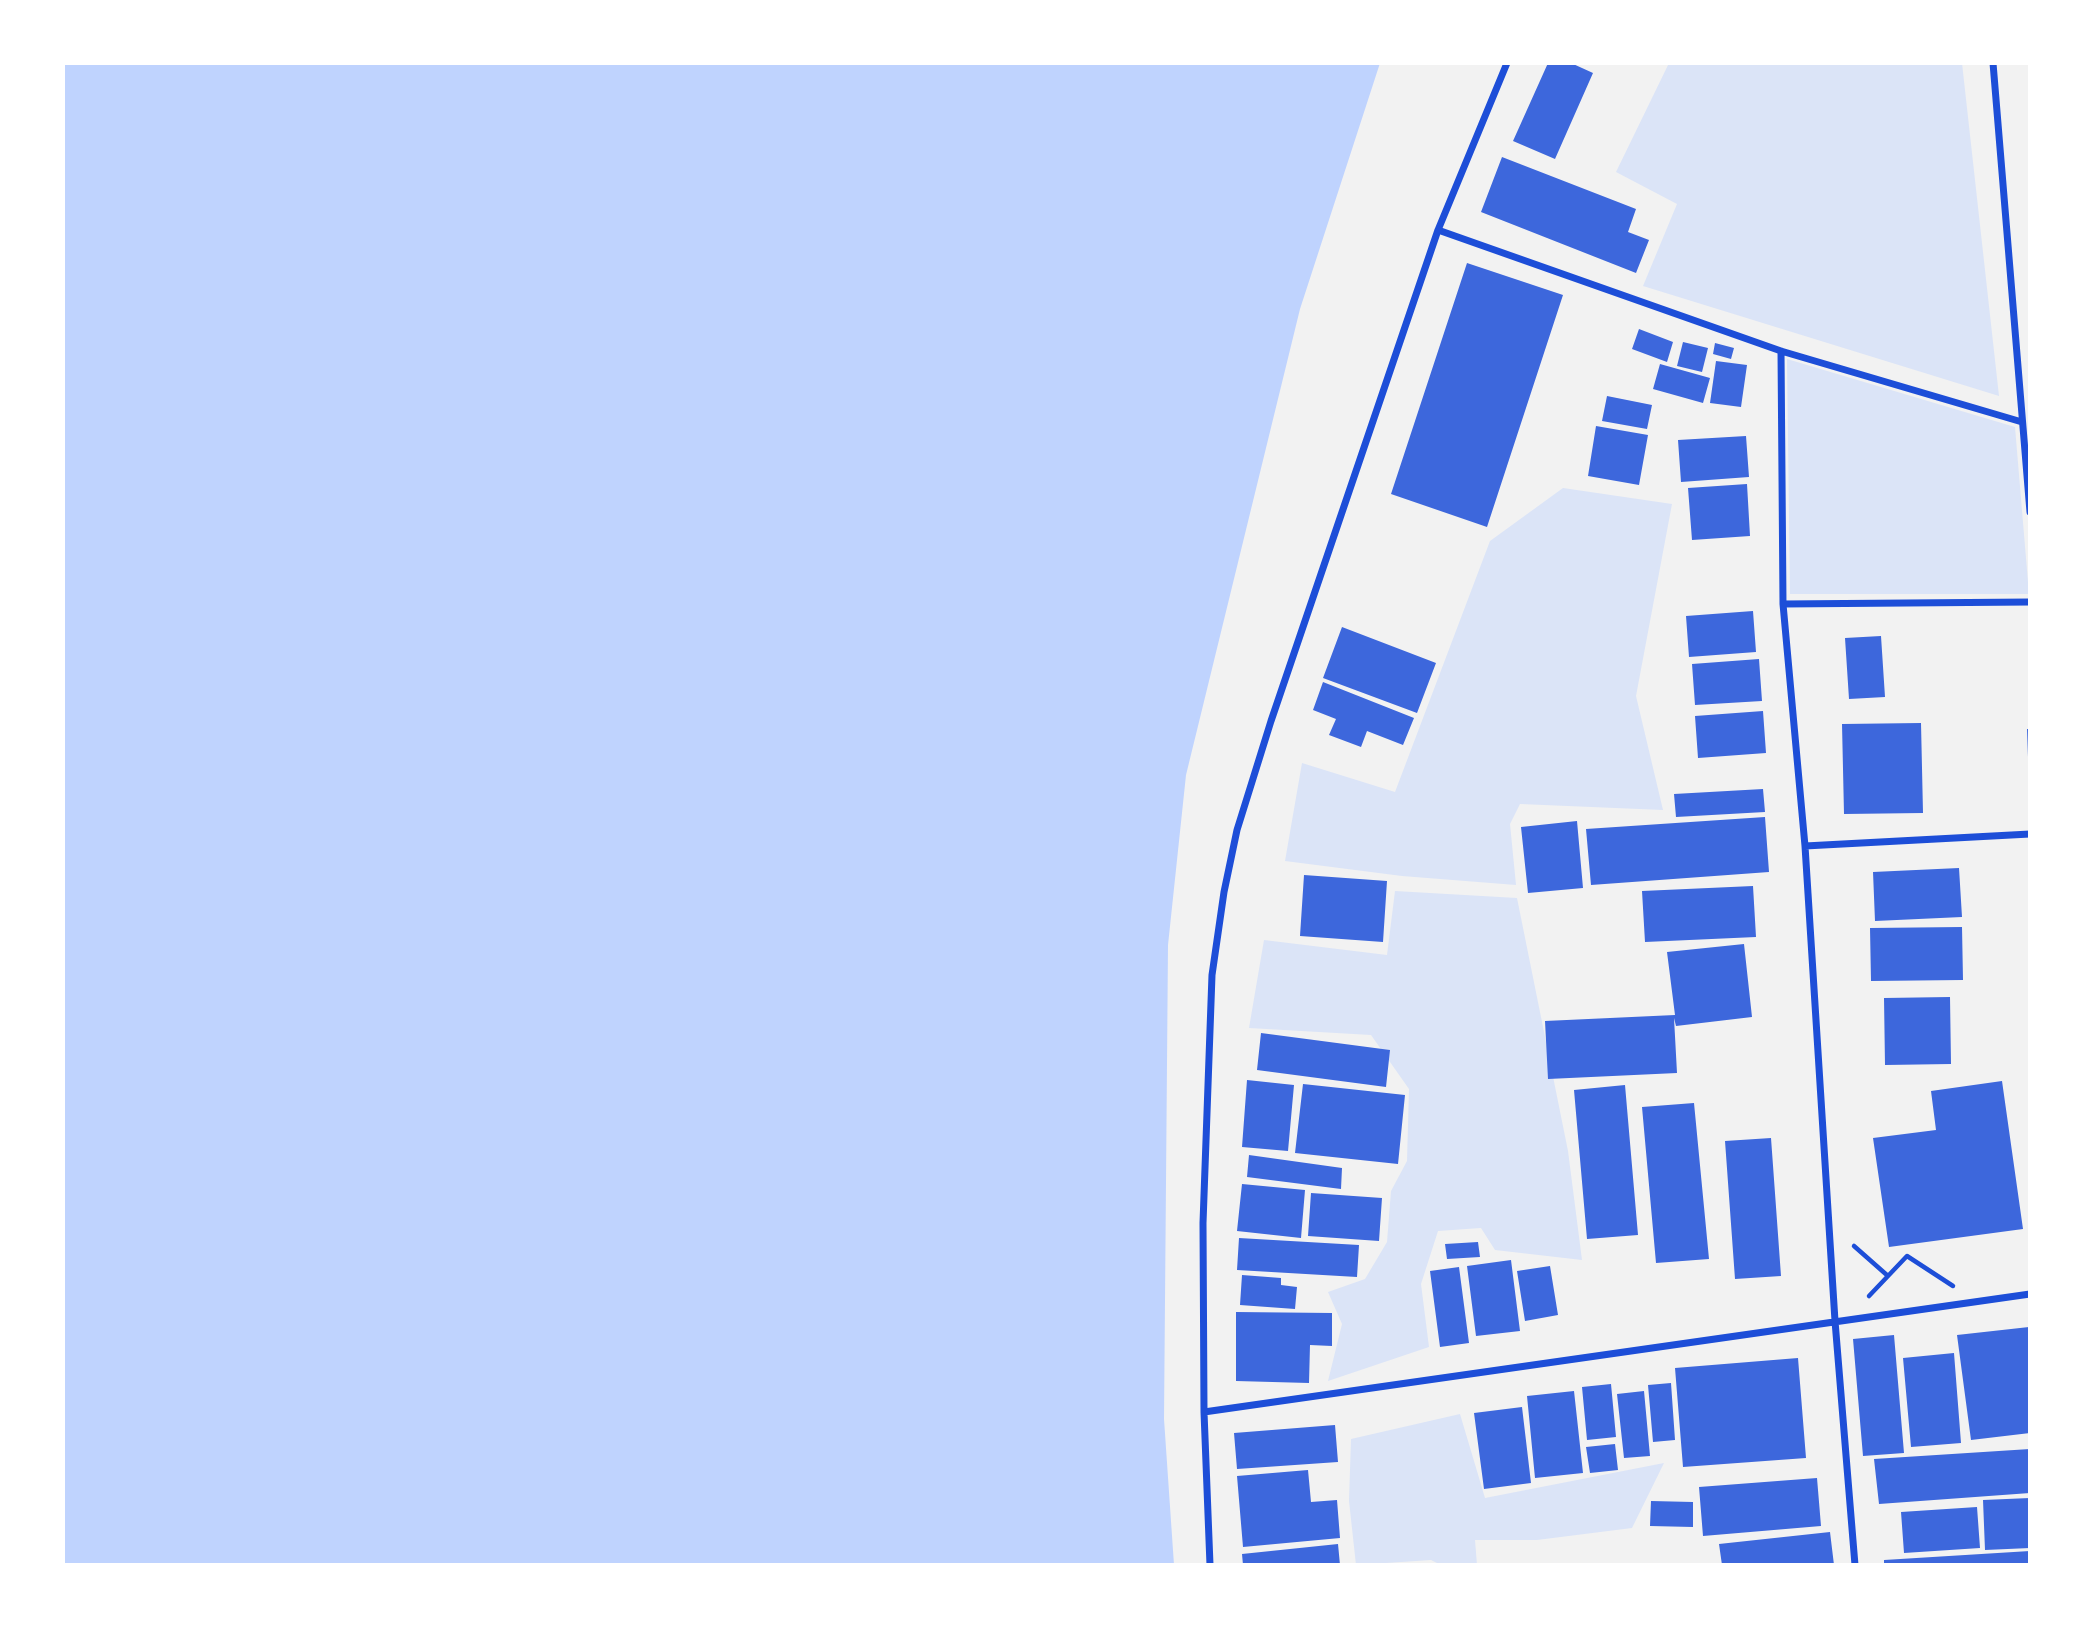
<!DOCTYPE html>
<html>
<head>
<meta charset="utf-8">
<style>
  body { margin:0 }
  #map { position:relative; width:2093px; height:1628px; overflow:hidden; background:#f2f2f2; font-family:"Libre Baskerville",serif }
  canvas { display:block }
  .frame { position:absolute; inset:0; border:65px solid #fff; pointer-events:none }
</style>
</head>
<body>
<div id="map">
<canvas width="2093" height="1628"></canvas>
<div class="frame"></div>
</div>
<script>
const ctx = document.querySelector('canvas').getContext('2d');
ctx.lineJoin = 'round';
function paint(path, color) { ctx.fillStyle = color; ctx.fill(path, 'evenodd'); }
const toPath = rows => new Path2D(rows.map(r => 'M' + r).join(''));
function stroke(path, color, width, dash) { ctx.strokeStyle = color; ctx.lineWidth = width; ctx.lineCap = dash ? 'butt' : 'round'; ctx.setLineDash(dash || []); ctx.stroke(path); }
paint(toPath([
  [1669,63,1962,63,1999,396,1643,286,1677,204,1616,172],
  [1787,359,2015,427,2029,594,1790,594],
  [1563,488,1672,504,1636,696,1663,810,1520,804,1510,824,1516,885,1402,876,1285,861,1302,763,1395,792,1490,541],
  [1395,891,1517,898,1568,1151,1582,1260,1495,1250,1481,1228,1438,1231,1421,1284,1429,1347,1328,1381,1342,1324,1328,1292,1365,1279,1387,1242,1391,1191,1407,1161,1409,1089,1371,1035,1249,1028,1264,940,1387,955],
  [1460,1414,1485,1498,1664,1463,1632,1528,1537,1540,1475,1540,1477,1565,1441,1565,1431,1560,1356,1565,1349,1501,1351,1439]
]), '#dbe4f7');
paint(toPath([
  [63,63,1380,63,1300,309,1186,775,1168,945,1164,1419,1174,1565,63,1565]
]), '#bfd3fe');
paint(toPath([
  [1548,63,1571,63,1593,73,1555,159,1513,141],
  [1502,157,1636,209,1628,232,1649,240,1636,273,1481,212],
  [1467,263,1563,295,1487,527,1391,494],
  [1639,329,1673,342,1667,362,1632,349],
  [1683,342,1708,348,1702,372,1677,366],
  [1715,343,1734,348,1731,359,1713,354],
  [1716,361,1747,365,1741,407,1710,403],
  [1660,364,1710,378,1703,403,1653,389],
  [1607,396,1652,405,1647,429,1602,421],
  [1596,426,1648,435,1639,485,1588,476],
  [1746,436,1749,477,1681,482,1678,440],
  [1747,484,1750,536,1692,540,1688,488],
  [1753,611,1756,652,1689,657,1686,616],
  [1342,627,1436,663,1417,713,1323,678],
  [1881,636,1885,697,1849,699,1845,638],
  [1759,659,1762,701,1695,705,1692,664],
  [1323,682,1414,718,1403,745,1367,731,1361,747,1329,735,1336,719,1313,710],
  [1763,711,1766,753,1698,758,1695,716],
  [1921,723,1923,813,1844,814,1842,724],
  [2027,729,2030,729,2030,757,2028,757],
  [1763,789,1765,812,1676,817,1674,794],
  [1765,817,1769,872,1591,885,1586,829],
  [1577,821,1583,888,1528,893,1521,827],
  [1959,868,1962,917,1875,921,1873,872],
  [1304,875,1387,881,1383,942,1300,936],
  [1753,886,1756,937,1645,942,1642,891],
  [1962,927,1963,980,1871,981,1870,928],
  [1744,944,1752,1017,1676,1026,1674,1018,1677,1073,1548,1079,1545,1021,1675,1015,1667,952],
  [1950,997,1951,1064,1885,1065,1884,998],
  [1261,1033,1390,1050,1386,1087,1257,1070],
  [1247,1080,1294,1085,1288,1151,1242,1147],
  [2002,1081,2023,1229,1889,1247,1873,1138,1936,1130,1931,1091],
  [1303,1084,1405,1095,1398,1164,1295,1153],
  [1625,1085,1638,1235,1587,1239,1574,1090],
  [1694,1103,1709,1259,1656,1263,1642,1107],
  [1771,1138,1781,1276,1735,1279,1725,1141],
  [1249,1155,1342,1168,1341,1189,1247,1177],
  [1242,1184,1305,1190,1301,1238,1237,1231],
  [1311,1193,1382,1198,1379,1241,1308,1236],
  [1239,1238,1359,1245,1357,1277,1237,1270],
  [1478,1242,1480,1257,1447,1259,1445,1244],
  [1511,1260,1520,1331,1476,1336,1467,1266],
  [1550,1266,1558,1315,1525,1321,1517,1271],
  [1459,1267,1469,1343,1440,1347,1430,1271],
  [1242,1275,1281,1278,1281,1285,1297,1287,1295,1309,1240,1305],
  [1236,1312,1332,1313,1332,1346,1310,1345,1309,1383,1236,1381],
  [2029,1327,2030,1433,1971,1440,1957,1335],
  [1894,1335,1904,1453,1863,1456,1853,1339],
  [1954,1353,1961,1443,1911,1447,1903,1358],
  [1798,1358,1806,1458,1683,1467,1675,1368],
  [1671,1383,1675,1440,1653,1442,1648,1385],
  [1611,1384,1616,1437,1587,1440,1582,1387],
  [1574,1391,1583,1473,1535,1478,1527,1396],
  [1644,1391,1650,1456,1624,1458,1617,1394],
  [1522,1407,1531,1483,1484,1489,1474,1413],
  [1335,1425,1338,1462,1237,1469,1234,1433],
  [1615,1444,1618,1470,1590,1473,1586,1447],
  [2030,1449,2030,1493,1879,1504,1874,1459],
  [1308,1470,1311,1502,1337,1500,1340,1538,1243,1547,1237,1476],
  [1817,1478,1821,1526,1703,1536,1699,1487],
  [2030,1498,2030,1548,1985,1550,1983,1500],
  [1651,1501,1693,1502,1693,1527,1650,1526],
  [1977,1507,1980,1548,1904,1553,1901,1512],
  [1830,1532,1834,1565,1722,1565,1719,1544],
  [1338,1544,1340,1565,1243,1565,1242,1554],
  [2030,1551,2030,1565,1884,1565,1884,1560]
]), '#3d67dc');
stroke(toPath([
  [1854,1246,1888,1276],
  [1869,1296,1907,1256,1953,1286]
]), '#1d4ed8', 4.5);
stroke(toPath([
  [1993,63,2030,512],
  [1438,230,1781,351,2022,422],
  [1781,351,1783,604,1805,846,1835,1321,1855,1565],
  [1783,604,2030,602],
  [1805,846,2030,834],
  [1204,1412,2030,1294],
  [1210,1565,1204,1412,1203,1223,1212,975,1224,892,1237,830,1271,721,1438,230,1507,63]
]), '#1d4ed8', 7);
</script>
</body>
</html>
